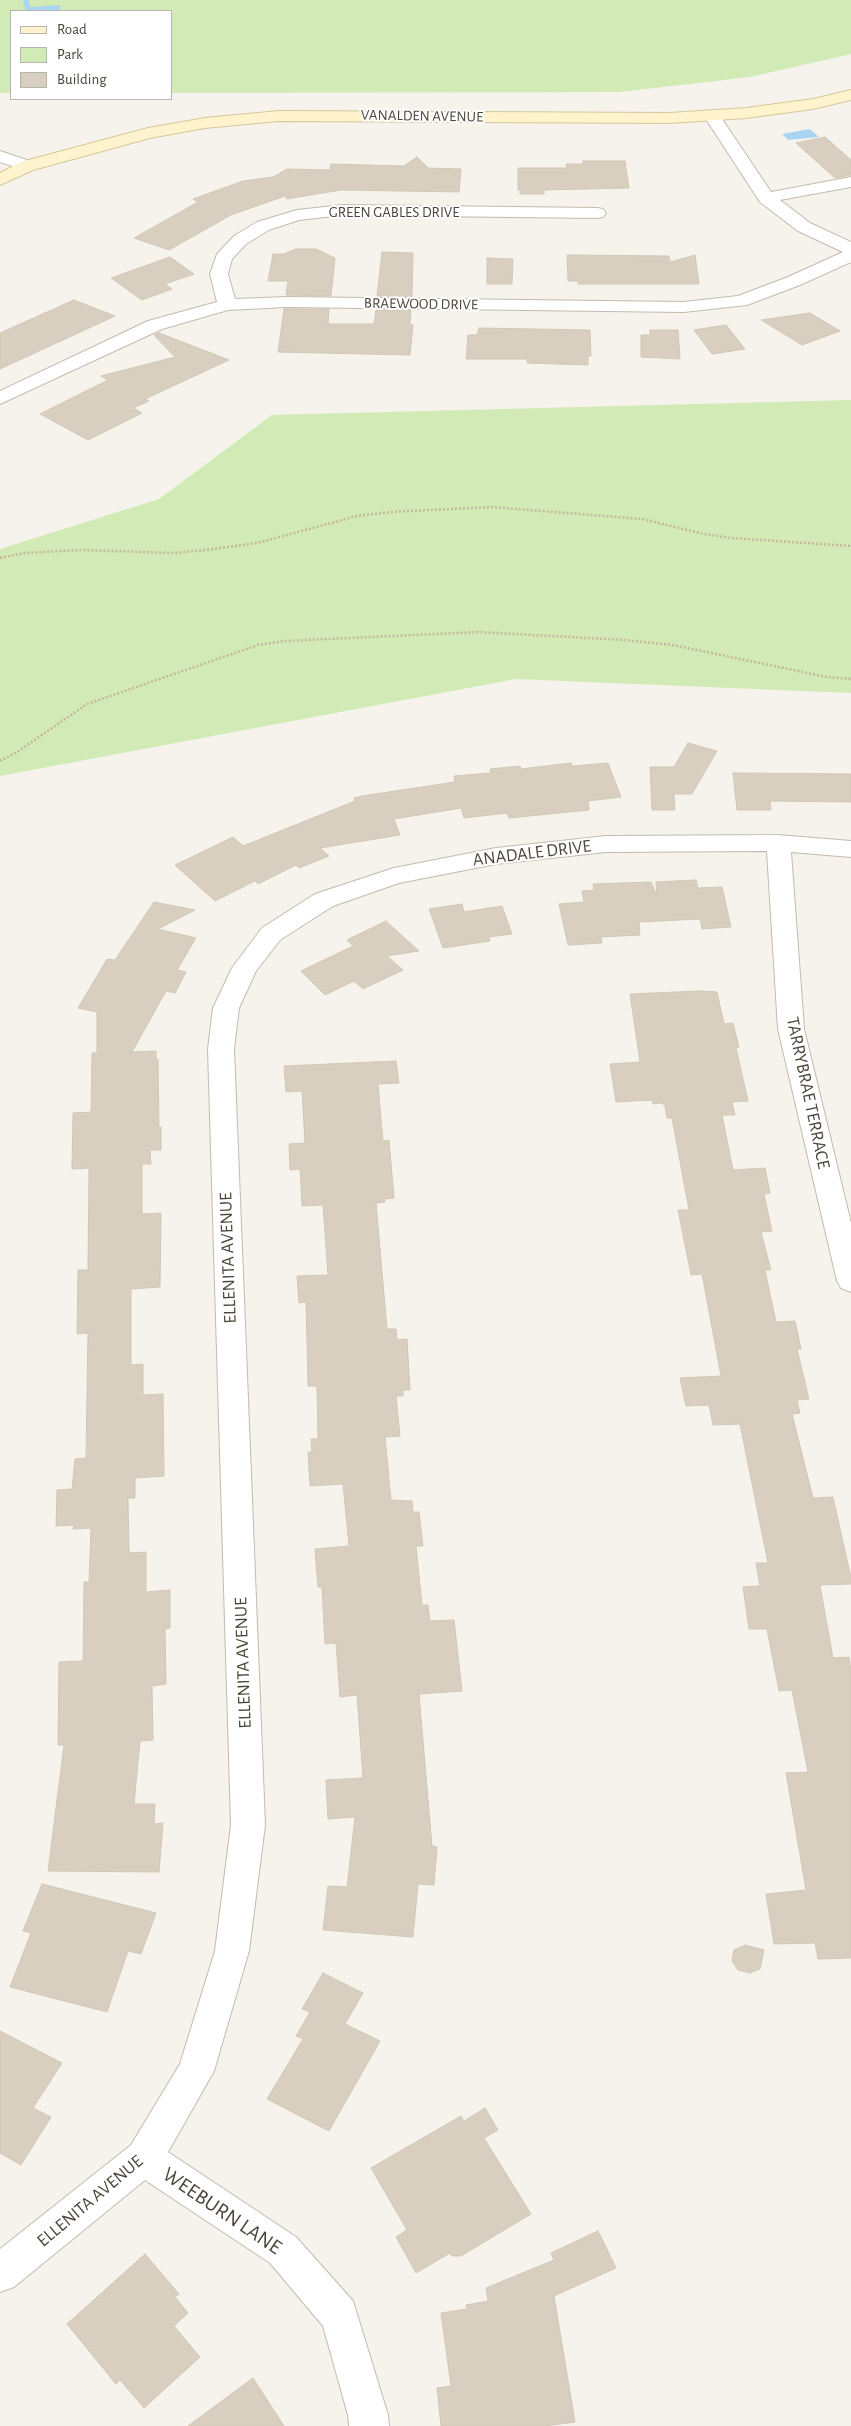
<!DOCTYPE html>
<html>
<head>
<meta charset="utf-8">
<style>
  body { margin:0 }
  #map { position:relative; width:851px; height:2426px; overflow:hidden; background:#f6f3ec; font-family:"Alegreya Sans",sans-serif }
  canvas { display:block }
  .legend { position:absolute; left:10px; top:10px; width:162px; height:90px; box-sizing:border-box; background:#fff; border:1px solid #b7b4b0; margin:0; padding:6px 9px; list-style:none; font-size:15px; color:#4b4439 }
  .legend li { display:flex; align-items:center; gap:10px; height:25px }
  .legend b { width:25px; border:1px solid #b7b4b0 }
</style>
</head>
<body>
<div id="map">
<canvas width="851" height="2426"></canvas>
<ul class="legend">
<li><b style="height:6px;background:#fff3cd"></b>Road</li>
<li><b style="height:14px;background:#d2eab5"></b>Park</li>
<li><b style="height:14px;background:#d8cfc1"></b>Building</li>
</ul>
</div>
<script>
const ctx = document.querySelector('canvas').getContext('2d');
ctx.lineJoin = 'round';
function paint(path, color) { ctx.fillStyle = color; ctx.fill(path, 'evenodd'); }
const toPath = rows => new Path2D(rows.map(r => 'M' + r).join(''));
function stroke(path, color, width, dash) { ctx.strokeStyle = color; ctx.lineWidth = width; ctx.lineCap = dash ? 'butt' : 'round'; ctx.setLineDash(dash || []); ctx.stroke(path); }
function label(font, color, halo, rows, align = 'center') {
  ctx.font = font + ' "Alegreya Sans",sans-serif'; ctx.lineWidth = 4; ctx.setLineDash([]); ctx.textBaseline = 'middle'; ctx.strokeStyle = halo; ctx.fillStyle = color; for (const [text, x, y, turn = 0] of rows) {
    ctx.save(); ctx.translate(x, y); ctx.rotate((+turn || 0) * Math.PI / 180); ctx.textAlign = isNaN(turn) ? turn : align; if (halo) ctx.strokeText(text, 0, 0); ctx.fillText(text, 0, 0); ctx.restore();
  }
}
paint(toPath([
  [0,0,851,0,851,54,750,77,620,92,171,93,171,11,11,11,11,93,0,93],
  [851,400,851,693,516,679,0,776,0,549,159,499,272,415]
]), '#d2eab5');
paint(toPath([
  [810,129,819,137,788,140,782,134]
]), '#a9d4f2');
stroke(toPath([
  [26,0,28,10,58,8,56,11]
]), '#a9d4f2', 5.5);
const building = toPath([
  [825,137,851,160,851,175,835,178,796,143,825,137],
  [417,157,428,168,461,169,459,192,341,190,287,199,285,196,231,215,169,250,134,238,198,202,193,199,243,181,273,177,287,169,330,170,331,164,404,166,417,157],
  [583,161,625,161,629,188,544,190,544,194,520,194,520,190,518,190,518,168,567,168,566,164,583,164,583,161],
  [296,249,316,249,335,258,331,296,286,295,288,281,268,281,273,254,284,254,296,249],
  [382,252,413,253,412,297,377,296,382,252],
  [567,255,669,256,670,262,695,255,699,284,578,284,578,281,568,281,567,255],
  [170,257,194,274,165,284,172,289,142,300,111,278,170,257],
  [487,258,513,259,512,284,487,284,487,258],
  [74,300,115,316,0,369,0,333,74,300],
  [284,309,329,309,328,324,374,324,376,310,411,310,410,325,413,325,410,355,278,352,284,309],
  [810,313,840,331,802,345,761,320,810,313],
  [726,325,745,349,712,354,694,330,726,325],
  [479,328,590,330,591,356,588,356,588,365,527,363,527,359,466,359,468,335,477,335,479,328],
  [650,330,678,330,680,359,641,357,641,335,650,335,650,330],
  [159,333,229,360,145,399,149,401,133,408,142,413,88,440,40,414,108,380,101,376,175,357,154,335,159,333],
  [688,743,717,751,692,794,674,794,675,810,652,810,650,767,674,767,688,743],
  [571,763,572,766,608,763,621,797,588,801,589,810,509,818,507,813,464,818,461,808,394,819,400,835,320,848,329,856,299,868,296,865,258,884,255,881,215,901,175,865,233,837,243,846,355,801,354,798,362,796,455,782,454,776,491,773,490,769,520,766,521,769,571,763],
  [733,773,851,774,851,802,770,801,771,810,737,810,733,773],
  [696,880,698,888,722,887,731,927,702,929,700,919,639,922,640,935,601,937,602,943,568,945,559,904,584,902,582,891,594,890,593,884,651,882,657,896,656,882,696,880],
  [154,902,195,910,158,929,196,938,177,970,186,972,175,993,166,991,132,1052,156,1051,156,1060,158,1059,159,1127,161,1127,161,1150,150,1150,151,1164,142,1164,142,1214,161,1213,160,1287,131,1289,131,1365,143,1364,143,1395,163,1394,164,1476,135,1478,135,1498,128,1498,129,1553,146,1552,146,1592,170,1590,170,1628,165,1629,166,1684,152,1686,153,1740,140,1741,134,1804,155,1804,154,1824,163,1823,159,1872,48,1871,64,1745,58,1745,59,1662,83,1661,84,1582,89,1582,91,1528,73,1529,74,1525,56,1526,57,1490,72,1489,75,1459,86,1458,88,1333,77,1334,78,1270,88,1270,89,1168,72,1169,73,1113,91,1112,92,1053,97,1053,97,1012,78,1008,107,959,115,960,154,902],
  [462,904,464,912,502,906,512,934,489,937,490,941,443,948,429,909,462,904],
  [386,921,419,951,387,956,403,970,363,989,354,981,325,995,301,971,353,946,347,940,386,921],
  [700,991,717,992,724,1024,733,1023,739,1047,736,1048,748,1101,732,1102,735,1115,722,1115,733,1170,765,1168,770,1193,764,1194,772,1231,761,1232,771,1270,765,1270,776,1322,795,1321,801,1349,797,1349,809,1399,797,1400,800,1413,792,1414,813,1498,833,1497,851,1578,851,1584,820,1585,833,1658,849,1657,851,1670,851,1958,818,1959,815,1943,774,1944,766,1894,806,1890,786,1773,808,1772,792,1690,779,1691,767,1629,749,1629,743,1587,760,1586,756,1563,768,1563,740,1424,713,1425,709,1405,686,1406,680,1378,721,1376,702,1274,691,1275,678,1210,689,1210,672,1118,667,1118,665,1106,662,1103,653,1104,652,1100,616,1102,610,1064,640,1062,630,994,700,991],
  [396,1061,399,1083,378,1084,383,1141,389,1140,394,1198,384,1199,385,1202,376,1203,387,1329,396,1329,397,1340,407,1339,410,1390,403,1390,403,1396,396,1396,400,1436,385,1437,391,1500,412,1501,413,1512,419,1512,423,1546,416,1546,422,1605,428,1605,430,1621,454,1620,462,1691,419,1694,432,1846,437,1847,434,1885,418,1884,413,1937,323,1930,328,1886,347,1887,355,1817,328,1819,326,1780,363,1778,357,1695,340,1697,336,1643,325,1644,322,1587,318,1587,315,1549,349,1546,343,1484,310,1486,308,1452,312,1452,311,1439,318,1439,317,1386,308,1386,306,1302,299,1303,297,1276,328,1275,323,1205,302,1206,300,1169,290,1170,289,1144,305,1143,302,1091,286,1092,284,1066,396,1061],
  [42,1884,156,1913,141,1954,128,1951,107,2012,10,1987,31,1933,23,1931,42,1884],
  [745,1945,764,1950,760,1969,750,1973,738,1970,732,1961,734,1950,745,1945],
  [323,1973,363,1993,345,2024,380,2041,329,2131,267,2099,303,2039,296,2036,310,2012,302,2009,323,1973],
  [0,2031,62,2063,33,2108,51,2117,21,2165,0,2153,0,2031],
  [485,2108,498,2130,484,2138,531,2214,461,2256,452,2256,450,2253,416,2273,396,2237,407,2230,371,2168,461,2116,464,2121,485,2108],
  [598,2231,616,2268,554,2296,575,2422,544,2426,441,2426,437,2388,451,2386,441,2313,467,2309,466,2305,488,2301,486,2288,554,2260,551,2253,598,2231],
  [145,2254,179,2294,175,2297,188,2313,174,2326,200,2357,144,2408,120,2380,116,2384,67,2324,145,2254],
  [253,2378,284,2426,188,2426,253,2378]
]);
paint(building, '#d8cfc1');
stroke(building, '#d3c7b4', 1);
const minor = toPath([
  [712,111,718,113,771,192,851,177,851,187,780,200,810,223,851,242,851,262,800,285,747,305,684,312,287,307,228,310,162,329,0,404,0,391,148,321,217,302,210,274,217,254,234,236,257,222,297,210,343,205,597,208,603,209,606,213,603,217,597,218,343,215,299,220,269,230,246,244,232,259,228,274,235,299,287,297,684,302,738,296,788,277,843,252,798,231,760,202,704,116,706,113,712,111],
  [0,151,33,162,35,166,33,170,27,171,0,162,0,151],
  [778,835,851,841,851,857,791,852,804,1029,851,1223,851,1292,841,1288,837,1281,778,1029,767,851,606,852,496,864,399,883,333,906,280,940,256,971,239,1008,234,1049,265,1825,249,1951,214,2071,168,2152,296,2237,353,2301,388,2415,389,2426,349,2426,348,2415,323,2326,270,2263,145,2180,14,2287,0,2292,0,2249,131,2145,180,2064,215,1951,231,1825,208,1049,213,1008,232,968,262,928,315,894,394,868,496,848,606,836,778,835]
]);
const secondary = toPath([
  [851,90,851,100,813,109,746,118,670,123,279,121,205,128,150,138,33,170,0,185,0,173,21,162,148,128,205,118,279,111,670,113,746,108,813,99,851,90]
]);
stroke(minor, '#c2bbae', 2);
stroke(secondary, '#d6c79b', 2);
stroke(toPath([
  [0,558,24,553,80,550,175,553,206,550,257,543,357,516,391,512,492,507,642,519,704,534,731,538,851,546],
  [0,761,14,754,87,704,258,645,284,641,479,632,625,640,673,645,827,677,851,679]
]), '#c4b79f', 2.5, [2, 2]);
paint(minor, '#fff');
paint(secondary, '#fff3cd');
label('15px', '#4b4439', '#fff', [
  ["VANALDEN AVENUE",422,116,1],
  ["GREEN GABLES DRIVE",394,212],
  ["BRAEWOOD DRIVE",421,304,1]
]);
label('18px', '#4b4439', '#fff', [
  ["ANADALE DRIVE",532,853,-7],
  ["TARRYBRAE TERRACE",808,1093,78],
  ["ELLENITA AVENUE",228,1258,-92],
  ["ELLENITA AVENUE",243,1663,-92],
  ["ELLENITA AVENUE",90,2201,-40]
]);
label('21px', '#4b4439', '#fff', [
  ["WEEBURN LANE",222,2211,34]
]);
</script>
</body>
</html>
